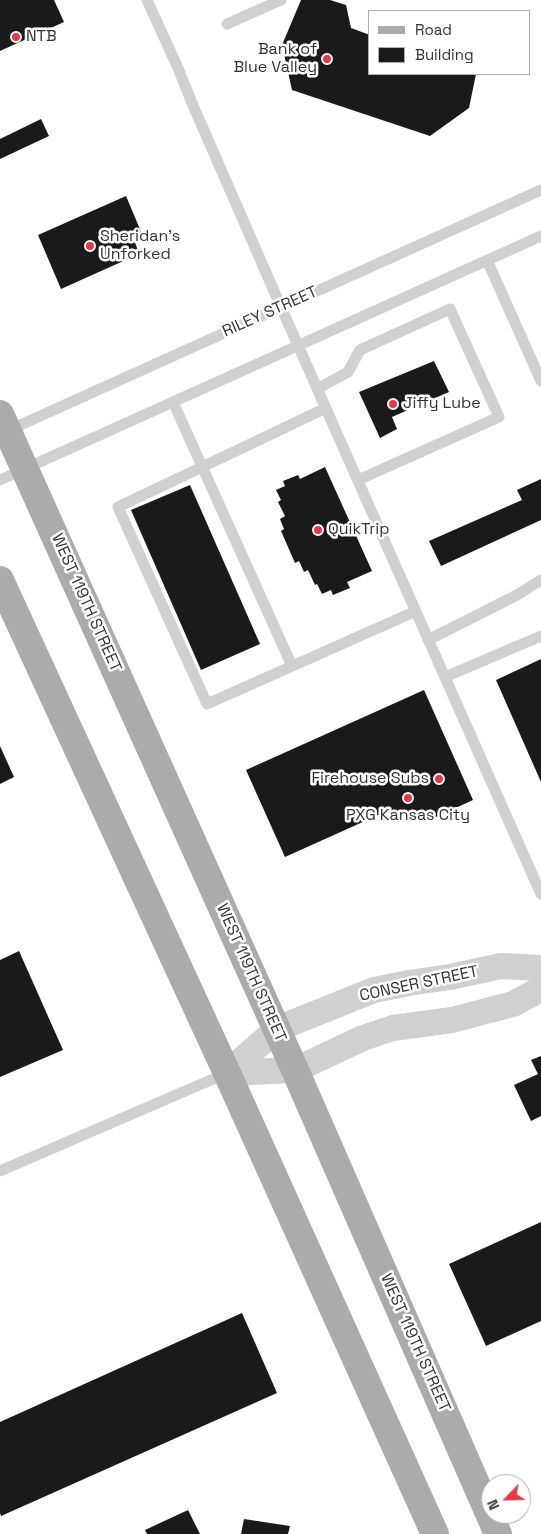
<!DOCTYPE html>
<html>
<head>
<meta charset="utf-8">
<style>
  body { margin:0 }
  #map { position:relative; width:541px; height:1534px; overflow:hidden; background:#fff; font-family:"Space Grotesk",sans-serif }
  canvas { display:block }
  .legend { position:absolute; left:368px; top:10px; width:162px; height:65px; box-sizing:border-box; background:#fff; border:1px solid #adadad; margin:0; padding:6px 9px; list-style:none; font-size:15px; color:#333 }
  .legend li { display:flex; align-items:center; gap:10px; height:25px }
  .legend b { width:25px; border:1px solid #adadad }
  .north { position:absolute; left:481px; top:1474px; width:50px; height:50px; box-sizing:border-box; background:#fff; border:1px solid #adadad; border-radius:50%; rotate:246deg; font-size:14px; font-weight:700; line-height:20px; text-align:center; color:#333 }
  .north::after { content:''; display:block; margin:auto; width:18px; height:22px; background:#e63946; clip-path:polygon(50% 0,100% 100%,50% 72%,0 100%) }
</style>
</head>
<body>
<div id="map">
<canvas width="541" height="1534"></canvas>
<ul class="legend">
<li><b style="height:6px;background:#ababab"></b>Road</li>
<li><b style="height:14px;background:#1a1a1a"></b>Building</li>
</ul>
<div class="north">N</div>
</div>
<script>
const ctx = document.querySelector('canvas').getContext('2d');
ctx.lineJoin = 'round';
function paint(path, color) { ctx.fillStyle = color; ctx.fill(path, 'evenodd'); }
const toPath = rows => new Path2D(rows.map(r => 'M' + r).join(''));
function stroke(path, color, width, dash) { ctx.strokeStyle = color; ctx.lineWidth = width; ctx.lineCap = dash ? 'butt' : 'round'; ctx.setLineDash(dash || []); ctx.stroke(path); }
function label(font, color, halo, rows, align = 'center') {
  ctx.font = font + ' "Space Grotesk",sans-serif'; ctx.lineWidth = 5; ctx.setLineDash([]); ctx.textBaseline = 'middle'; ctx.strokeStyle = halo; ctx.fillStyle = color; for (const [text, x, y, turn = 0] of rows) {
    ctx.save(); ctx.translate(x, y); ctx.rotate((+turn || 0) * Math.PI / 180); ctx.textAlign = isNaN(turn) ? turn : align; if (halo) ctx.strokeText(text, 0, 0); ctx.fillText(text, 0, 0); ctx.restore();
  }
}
paint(toPath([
  [0,0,54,0,64,22,0,51],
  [301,0,330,0,346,5,351,28,370,35,370,74,476,74,469,108,430,136,292,90,282,45],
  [41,119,49,136,0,159,0,139],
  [126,196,142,234,134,239,139,254,61,289,38,235],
  [434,361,449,392,392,417,397,429,380,438,359,392],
  [325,467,372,571,347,582,350,588,333,595,331,590,322,594,317,584,315,585,308,570,304,572,299,561,295,563,281,531,284,529,280,519,285,516,278,502,281,500,276,490,285,486,283,481,298,475,300,479],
  [541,479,541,520,441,566,429,541,522,500,517,490],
  [190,485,260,644,201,670,131,510],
  [541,659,541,782,496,680],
  [424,690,473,800,436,817,385,812,285,857,246,770],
  [0,746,14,777,0,784],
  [19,951,63,1050,0,1077,0,960],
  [541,1056,541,1116,531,1121,514,1085,538,1074,531,1060],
  [541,1222,541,1321,486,1346,449,1264],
  [242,1313,277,1393,1,1516,0,1513,0,1422],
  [188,1510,200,1534,147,1534,145,1530],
  [244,1519,290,1526,288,1534,241,1534]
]), '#1a1a1a');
stroke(toPath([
  [147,0,178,68,192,103,281,307,541,894],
  [227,24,281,0],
  [487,260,541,381],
  [317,389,348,372,360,350,450,309,499,417,358,480],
  [173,402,292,666],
  [326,408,118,507,207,704,416,611],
  [7,431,541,190],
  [0,480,541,236],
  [428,640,517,595,541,580],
  [445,677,541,636],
  [0,1171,227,1073]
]), '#d0d0d0', 11);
stroke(toPath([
  [227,1073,277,1029,374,990,409,983,450,977,501,966,541,968],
  [227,1073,295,1070,363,1038,393,1028,452,1020,513,1004,541,989]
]), '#d0d0d0', 26);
stroke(toPath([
  [0,414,295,1070,498,1534],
  [0,580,227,1073,435,1534]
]), '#ababab', 28);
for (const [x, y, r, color] of [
  [16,37,5,"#e63946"],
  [327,59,5,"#e63946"],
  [90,246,5,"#e63946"],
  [393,404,5,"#e63946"],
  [318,530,5,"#e63946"],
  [439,779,5,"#e63946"],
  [408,798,5,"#e63946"]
]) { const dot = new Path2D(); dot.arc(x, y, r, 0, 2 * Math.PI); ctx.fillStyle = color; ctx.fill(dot); stroke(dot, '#fff', 2); }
label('16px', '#333', '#fff', [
  ["NTB",26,37],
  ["Bank of",317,50,"right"],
  ["Blue Valley",317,68,"right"],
  ["Sheridan's",100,237],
  ["Unforked",100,255],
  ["Jiffy Lube",403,404],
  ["QuikTrip",328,530],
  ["Firehouse Subs",429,779,"right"],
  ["PXG Kansas City",408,816,"center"]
], 'left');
label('16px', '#333', '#fff', [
  ["RILEY STREET",270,312,-24],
  ["WEST 119TH STREET",86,603,66],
  ["WEST 119TH STREET",251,973,66],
  ["CONSER STREET",419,984,-12],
  ["WEST 119TH STREET",415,1343,66]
]);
</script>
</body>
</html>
